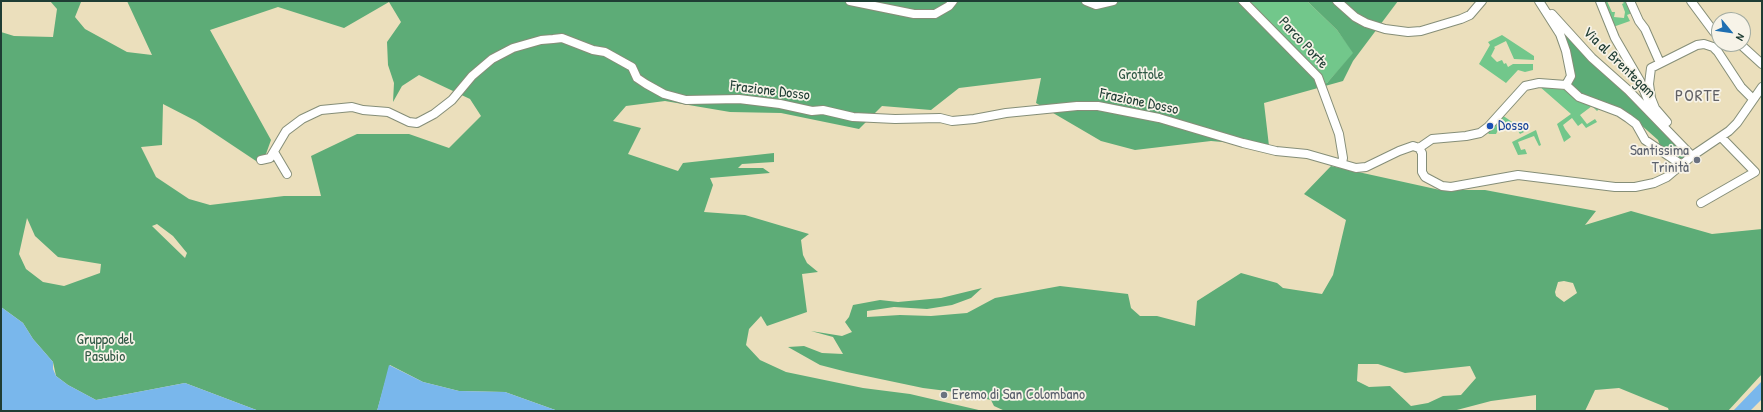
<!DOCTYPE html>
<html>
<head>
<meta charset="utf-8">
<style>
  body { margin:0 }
  #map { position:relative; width:1763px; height:412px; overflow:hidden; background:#ebdfbc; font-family:"Patrick Hand",sans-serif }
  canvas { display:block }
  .frame { position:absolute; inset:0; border:2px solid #1f3d34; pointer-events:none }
  .north { position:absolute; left:1711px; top:12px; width:40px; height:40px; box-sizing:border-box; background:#f7f3e8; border:1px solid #a1aaa0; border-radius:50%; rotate:119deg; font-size:11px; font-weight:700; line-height:16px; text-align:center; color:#1f3d34 }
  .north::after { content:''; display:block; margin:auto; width:14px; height:18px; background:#1f6fb2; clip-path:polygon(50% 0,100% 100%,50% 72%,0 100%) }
</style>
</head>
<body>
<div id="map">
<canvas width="1763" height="412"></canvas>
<div class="frame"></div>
<div class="north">N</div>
</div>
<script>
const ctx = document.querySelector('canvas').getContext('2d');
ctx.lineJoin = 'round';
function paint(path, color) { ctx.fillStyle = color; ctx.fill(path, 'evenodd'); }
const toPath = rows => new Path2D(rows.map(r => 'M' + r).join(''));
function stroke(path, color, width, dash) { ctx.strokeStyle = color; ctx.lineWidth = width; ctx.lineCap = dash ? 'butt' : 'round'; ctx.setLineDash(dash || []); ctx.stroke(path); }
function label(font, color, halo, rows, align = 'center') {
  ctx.font = font + ' "Patrick Hand",sans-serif'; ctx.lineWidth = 3.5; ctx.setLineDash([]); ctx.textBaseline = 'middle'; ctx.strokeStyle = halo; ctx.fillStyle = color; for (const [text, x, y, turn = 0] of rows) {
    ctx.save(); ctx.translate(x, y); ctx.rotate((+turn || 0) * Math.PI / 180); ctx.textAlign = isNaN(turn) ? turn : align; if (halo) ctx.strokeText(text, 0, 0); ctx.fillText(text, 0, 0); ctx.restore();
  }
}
paint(toPath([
  [1240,1,1307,1,1337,30,1354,53,1327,83,1318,85],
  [1603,1,1607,1,1612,12,1615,12,1614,17,1624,18,1625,12,1622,4,1624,3,1622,1,1627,1,1632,13,1627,15,1630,21,1613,27],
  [1502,35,1534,56,1534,60,1514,59,1506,41,1494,47,1495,48,1491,56,1497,62,1502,60,1504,64,1506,63,1508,67,1513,64,1533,64,1533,70,1525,72,1518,70,1506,83,1479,64,1490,45,1488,42],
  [1539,86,1566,90,1600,108,1597,111,1592,106,1580,115,1587,124,1595,119,1597,122,1586,128,1582,123,1578,126,1572,118,1563,125,1565,129,1571,137,1564,142,1557,124,1571,114],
  [1502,115,1518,126,1524,132,1520,134,1518,131,1502,122,1496,134,1489,134,1487,132],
  [1536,130,1541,145,1539,146,1534,136,1518,142,1521,150,1525,149,1527,154,1518,155,1512,142]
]), '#72c78b');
paint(toPath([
  [50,1,108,1,81,2,75,17,85,29,127,52,152,55,127,1,1240,1,1300,61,1318,85,1327,83,1353,53,1337,30,1307,1,1398,1,1353,61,1343,81,1264,103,1269,146,1211,141,1135,150,1101,141,1036,103,1041,78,959,88,931,110,882,106,859,129,781,113,730,112,665,101,626,106,613,121,641,128,628,154,678,171,683,163,774,153,774,162,742,164,738,168,763,168,770,173,710,178,713,185,704,212,745,215,809,234,801,240,803,255,807,263,818,272,802,274,807,312,767,326,761,316,749,329,746,345,760,360,786,372,863,388,910,394,983,411,558,411,505,392,459,391,423,382,390,365,377,411,259,411,185,383,96,400,68,385,56,376,53,362,33,339,23,323,1,307,1,32,14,36,53,37,57,9],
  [389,2,401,22,387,42,388,65,394,83,393,102,402,86,419,75,470,99,481,116,449,148,409,134,357,134,311,156,321,196,284,196,210,205,189,199,156,177,141,147,162,145,163,104,196,121,262,165,271,140,210,30,278,7,344,28],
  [27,218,35,236,58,257,101,264,100,273,64,286,43,282,26,269,19,254],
  [157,224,173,236,187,253,185,258,152,226],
  [1556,20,1608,76,1684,152,1684,158,1680,159,1675,156,1678,151,1672,148,1666,150,1660,146,1658,140,1640,124,1581,95,1571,86,1575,74],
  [1331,166,1440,190,1485,190,1596,211,1585,225,1631,211,1712,234,1762,229,1762,374,1728,411,1669,411,1668,408,1619,388,1595,390,1585,411,1536,411,1536,395,1491,401,1453,411,1005,411,994,406,991,400,955,392,923,388,847,372,820,365,788,347,804,346,822,353,843,354,833,337,811,331,842,336,852,332,845,322,849,317,853,305,880,300,898,302,941,298,982,288,971,298,952,305,927,309,894,307,867,311,867,317,900,315,931,316,967,313,995,298,1060,286,1128,294,1131,308,1140,316,1157,316,1195,326,1197,301,1241,273,1277,283,1283,288,1322,294,1333,275,1346,220,1304,194],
  [1564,281,1573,283,1577,293,1564,302,1556,296,1555,292,1558,282],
  [1358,364,1378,364,1405,373,1470,366,1476,378,1461,395,1443,396,1428,403,1411,406,1390,386,1369,387,1357,381]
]), '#5dac77');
paint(toPath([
  [1,307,23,323,33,339,53,362,53,369,56,376,68,385,96,400,185,383,259,411,1,411],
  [389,365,423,382,459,391,505,392,558,411,377,411],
  [1762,381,1762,399,1750,411,1733,411]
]), '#79b7ec');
const minor = toPath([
  [850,1,914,14,935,14,949,6,953,1],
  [1086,1,1096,5,1113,1],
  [1243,1,1318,77,1339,134,1343,158,1342,163],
  [1337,1,1355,17,1366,23,1385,29,1408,32,1421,31,1461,19,1470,15,1482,1],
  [1600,1,1615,38,1640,81,1648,100,1667,122],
  [1630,1,1639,21,1645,29,1660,63],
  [1691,1,1714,32,1719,33],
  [1552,14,1592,58,1628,90,1692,156],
  [1740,44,1762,64],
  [1566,85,1579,97,1619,112,1628,118,1636,124,1645,140,1682,165],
  [1655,108,1651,98,1649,84,1651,68,1697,45,1704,44,1713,47,1718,52,1741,87,1753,99],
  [1419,148,1432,139,1466,136,1480,133,1488,127,1525,86,1539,83,1566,85,1571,76,1566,51,1560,34,1539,1],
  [274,152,287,174],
  [261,160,270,158,286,131,302,119,321,110,352,107,363,110,388,112,409,122,417,123,434,114,452,100,472,76,492,59,513,48,541,40,553,39,562,38,593,50,605,52,632,67,637,78,646,84,664,94,686,100,739,99,780,104,812,111,823,110,853,117,895,119,940,118,952,121,974,119,1006,113,1077,106,1098,106,1159,118,1243,143,1276,151,1307,154,1356,168,1366,167,1399,151,1413,146,1419,148,1422,153,1422,172,1425,177,1442,186,1451,187,1518,175,1615,187,1635,187,1654,183,1667,177,1692,156,1729,131,1737,123,1762,87],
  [1701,203,1755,172,1721,137]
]);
stroke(minor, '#858e78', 10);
stroke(minor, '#fff', 8);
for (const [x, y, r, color] of [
  [1490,126,4,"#1a4fb4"],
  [1697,160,4,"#6b7280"],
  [944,395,4,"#6b7280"]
]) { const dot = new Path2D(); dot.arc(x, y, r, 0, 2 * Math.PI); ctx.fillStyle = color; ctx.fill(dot); stroke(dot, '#f7f3e8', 1.5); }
label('15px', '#1f3d34', '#f7f3e8', [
  ["Parco Porte",1303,43,47],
  ["Via al Brentegam",1619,63,44],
  ["Frazione Dosso",770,91,7],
  ["Frazione Dosso",1139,102,12]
]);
label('15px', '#305945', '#f7f3e8', [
  ["Grottole",1141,75],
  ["Gruppo del",105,340],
  ["Pasubio",105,357]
]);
label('15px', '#164399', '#f7f3e8', [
  ["Dosso",1498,126]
], 'left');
label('15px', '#5b616d', '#f7f3e8', [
  ["Santissima",1689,151],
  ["Trinità",1689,168],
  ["Eremo di San Colombano",952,395,"left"]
], 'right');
ctx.letterSpacing = '1px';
label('17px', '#616165', '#f7f3e8', [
  ["PORTE",1698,96]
]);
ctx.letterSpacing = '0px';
</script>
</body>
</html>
